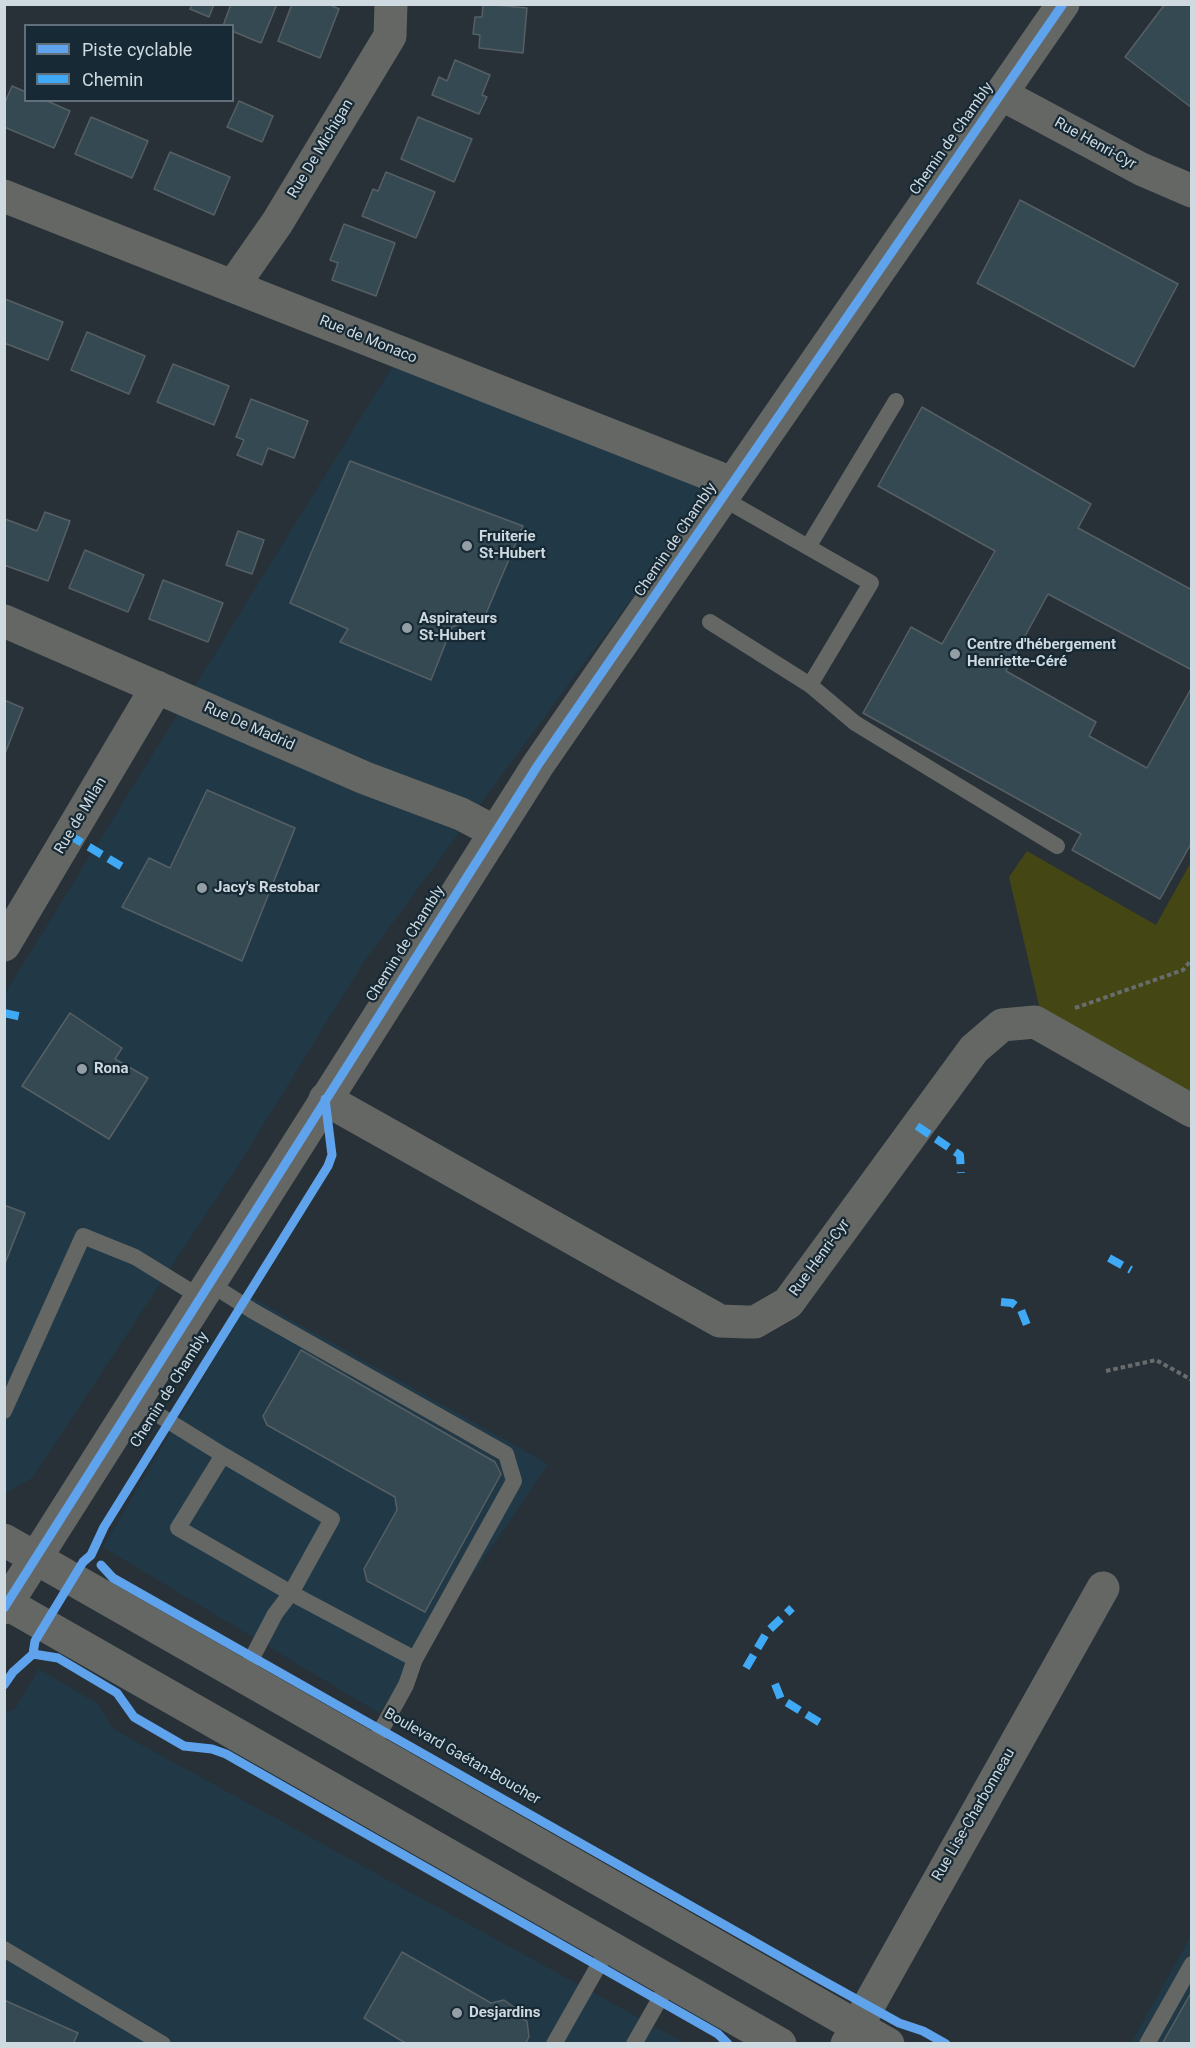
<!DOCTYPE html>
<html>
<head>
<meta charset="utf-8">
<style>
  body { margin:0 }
  #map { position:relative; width:1196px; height:2048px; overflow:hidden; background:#273137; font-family:Roboto,sans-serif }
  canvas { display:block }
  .frame { position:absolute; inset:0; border:6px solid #ced9e0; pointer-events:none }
  .legend { position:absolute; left:24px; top:24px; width:210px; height:78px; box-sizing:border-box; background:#162934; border:2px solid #606f79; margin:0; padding:8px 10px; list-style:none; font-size:18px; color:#ced9e0 }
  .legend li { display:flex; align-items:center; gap:12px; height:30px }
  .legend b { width:30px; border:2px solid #606f79 }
</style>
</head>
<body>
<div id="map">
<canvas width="1196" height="2048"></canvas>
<div class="frame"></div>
<ul class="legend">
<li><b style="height:8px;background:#60a3ed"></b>Piste cyclable</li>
<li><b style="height:8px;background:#3fa9f5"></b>Chemin</li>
</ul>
</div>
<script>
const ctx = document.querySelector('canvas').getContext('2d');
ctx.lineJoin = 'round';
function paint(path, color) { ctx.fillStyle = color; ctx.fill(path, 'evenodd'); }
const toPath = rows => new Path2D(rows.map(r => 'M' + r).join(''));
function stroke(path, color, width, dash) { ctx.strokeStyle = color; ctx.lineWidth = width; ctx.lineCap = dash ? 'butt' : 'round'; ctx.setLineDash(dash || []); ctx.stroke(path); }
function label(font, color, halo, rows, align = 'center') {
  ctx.font = font + ' Roboto,sans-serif'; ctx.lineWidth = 4.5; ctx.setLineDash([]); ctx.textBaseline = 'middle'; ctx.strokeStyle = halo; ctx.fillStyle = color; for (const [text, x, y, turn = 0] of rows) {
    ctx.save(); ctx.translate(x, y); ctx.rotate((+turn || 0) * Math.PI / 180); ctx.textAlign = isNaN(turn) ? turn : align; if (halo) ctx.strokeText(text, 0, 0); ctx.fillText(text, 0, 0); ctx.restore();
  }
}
paint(toPath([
  [394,364,714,487,363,963,236,1169,32,1478,5,1494,4,995],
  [251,1297,548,1464,379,1713,103,1547],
  [39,1669,98,1704,113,1729,685,2043,5,2044,5,1713,15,1709],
  [1191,1936,1191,2043,1131,2043]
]), '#213947');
paint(toPath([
  [1027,851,1156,925,1191,862,1191,1095,1041,1014,1009,877]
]), '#444714');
const building = toPath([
  [192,4,214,4,209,17,190,9,192,4],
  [231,4,277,4,261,43,232,31,232,26,223,26,231,4],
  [292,4,328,4,339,9,320,58,278,41,292,4],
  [483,4,527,8,523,53,479,48,480,35,473,34,475,17,482,17,483,4],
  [1165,4,1192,4,1192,108,1125,57,1165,4],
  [455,60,490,75,482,95,487,97,479,114,432,95,439,77,447,81,455,60],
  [12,86,26,92,26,100,45,100,70,111,54,148,4,127,4,105,12,86],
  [239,101,273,116,262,142,227,127,239,101],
  [91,117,148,141,132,178,75,154,91,117],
  [418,117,472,139,454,182,401,159,418,117],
  [170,152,230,177,214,215,154,189,170,152],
  [386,172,435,192,416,238,362,216,373,189,378,191,386,172],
  [1020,200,1178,284,1134,367,977,283,1020,200],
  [344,224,395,243,376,296,332,280,338,263,330,260,344,224],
  [5,299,63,322,48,360,4,343,5,299],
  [87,332,145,356,129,394,71,370,87,332],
  [173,364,229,386,214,425,157,402,173,364],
  [251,399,308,421,294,458,268,448,262,465,237,455,244,440,236,437,251,399],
  [922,407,1091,504,1078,528,1192,590,1192,670,1048,594,1006,671,1096,722,1089,736,1147,768,1192,687,1192,842,1160,899,1072,850,1081,834,863,713,911,627,942,644,995,551,878,486,922,407],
  [350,461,523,526,485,616,452,627,431,680,340,642,348,629,290,603,350,461],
  [45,512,70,521,48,581,4,565,5,519,37,531,45,512],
  [238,531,264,540,252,574,226,565,238,531],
  [85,550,144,575,128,612,69,588,85,550],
  [163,580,223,603,208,642,149,619,163,580],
  [4,700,23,708,6,751,4,750,4,700],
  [207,790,295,828,242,961,122,907,149,858,170,868,207,790],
  [70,1013,122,1048,115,1059,148,1078,109,1139,22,1086,70,1013],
  [4,1205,25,1213,4,1266,4,1205],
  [301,1350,495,1462,501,1474,425,1612,367,1581,364,1569,397,1510,395,1497,267,1425,263,1416,301,1350],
  [402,1952,491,2003,504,2000,515,2008,518,2017,527,2021,529,2037,525,2044,407,2044,364,2018,402,1952],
  [1192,1991,1192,2044,1162,2044,1192,1991],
  [4,2000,78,2033,73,2044,4,2044,4,2000]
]);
paint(building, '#354952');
stroke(building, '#565f64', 1.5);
stroke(toPath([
  [1075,1008,1183,970,1192,959],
  [1106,1371,1156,1360,1192,1380]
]), '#686c6d', 4, [4.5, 3]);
stroke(toPath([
  [722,498,871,583,810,685,855,723,1057,846],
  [808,547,896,401],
  [710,622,810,685],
  [209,1283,253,1311,506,1454,514,1481,415,1659,406,1685,370,1750],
  [136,1401,223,1455,178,1528,291,1593,415,1659],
  [4,1411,83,1236,135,1257,200,1297],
  [223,1455,332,1519,291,1593,275,1614,242,1677],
  [4,1949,163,2044],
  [554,2044,609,1947],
  [634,2044,670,1981],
  [1147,2044,1192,1964]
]), '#646764', 16);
stroke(toPath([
  [1001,94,1141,169,1192,191],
  [4,196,732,483],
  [233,286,277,223,390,36,391,4],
  [4,621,365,778,461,814,495,832],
  [4,945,157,687],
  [325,1099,720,1321,747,1322,755,1322,788,1303,974,1049,1002,1025,1035,1022,1192,1111],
  [847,2044,1103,1588]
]), '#646764', 33);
stroke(toPath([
  [4,1540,888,2044],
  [4,1602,780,2044],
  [4,1608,538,765,1063,4]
]), '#646764', 33);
stroke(toPath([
  [69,835,126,869],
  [4,1013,22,1017],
  [917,1126,960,1155,961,1173],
  [1109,1258,1131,1270],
  [1001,1302,1012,1303,1021,1310,1027,1325],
  [746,1668,767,1632,792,1608],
  [775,1684,781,1699,824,1725]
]), '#3fa9f5', 8, [15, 8]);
stroke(toPath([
  [101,1565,113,1578,809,1973,899,2023,923,2031,946,2044],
  [4,1608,538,765,1063,4],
  [33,1654,58,1658,117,1693,134,1717,184,1746,212,1749,226,1754,718,2034,728,2044],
  [4,1685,13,1672,33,1654,35,1641,83,1562,91,1555,104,1527,328,1166,332,1155,325,1099]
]), '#60a3ed', 9);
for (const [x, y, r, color] of [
  [467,546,6,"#949ea5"],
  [407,628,6,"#949ea5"],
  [955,654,6,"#949ea5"],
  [202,888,6,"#949ea5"],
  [82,1069,6,"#949ea5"],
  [457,2013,6,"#949ea5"]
]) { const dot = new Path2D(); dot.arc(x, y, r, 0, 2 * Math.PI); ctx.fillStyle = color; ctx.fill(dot); stroke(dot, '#162934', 2); }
label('15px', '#ced9e0', '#162934', [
  ["Chemin de Chambly",952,139,-55],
  ["Rue Henri-Cyr",1095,144,29],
  ["Rue De Michigan",321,149,-59],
  ["Rue de Monaco",368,340,22],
  ["Chemin de Chambly",676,540,-56],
  ["Rue De Madrid",249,727,24],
  ["Rue de Milan",81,816,-59],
  ["Chemin de Chambly",406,944,-58],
  ["Rue Henri-Cyr",820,1258,-54],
  ["Chemin de Chambly",170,1390,-58],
  ["Boulevard Gaétan-Boucher",462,1757,30],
  ["Rue Lise-Charbonneau",974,1815,-60]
]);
label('bold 15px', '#ced9e0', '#162934', [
  ["Fruiterie",479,537],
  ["St-Hubert",479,554],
  ["Aspirateurs",419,619],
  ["St-Hubert",419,636],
  ["Centre d'hébergement",967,645],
  ["Henriette-Céré",967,662],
  ["Jacy's Restobar",214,888],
  ["Rona",94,1069],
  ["Desjardins",469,2013]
], 'left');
</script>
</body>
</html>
